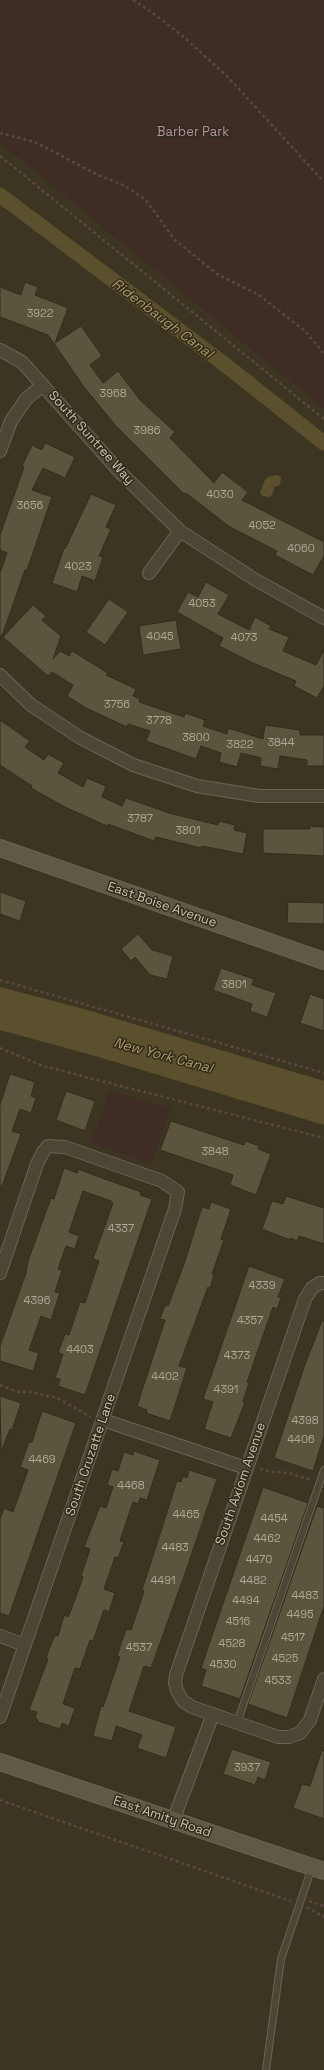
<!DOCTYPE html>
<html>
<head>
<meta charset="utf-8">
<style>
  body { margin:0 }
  canvas { display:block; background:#3c3521 }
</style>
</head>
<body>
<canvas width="324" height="2070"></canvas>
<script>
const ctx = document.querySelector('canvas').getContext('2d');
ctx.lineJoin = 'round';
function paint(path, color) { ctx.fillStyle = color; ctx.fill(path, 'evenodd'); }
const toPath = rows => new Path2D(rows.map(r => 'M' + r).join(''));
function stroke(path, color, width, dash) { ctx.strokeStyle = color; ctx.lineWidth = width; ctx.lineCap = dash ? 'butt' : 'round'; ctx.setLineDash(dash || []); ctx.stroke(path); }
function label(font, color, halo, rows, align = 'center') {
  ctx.font = font + ' "Space Grotesk",sans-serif'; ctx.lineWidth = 3; ctx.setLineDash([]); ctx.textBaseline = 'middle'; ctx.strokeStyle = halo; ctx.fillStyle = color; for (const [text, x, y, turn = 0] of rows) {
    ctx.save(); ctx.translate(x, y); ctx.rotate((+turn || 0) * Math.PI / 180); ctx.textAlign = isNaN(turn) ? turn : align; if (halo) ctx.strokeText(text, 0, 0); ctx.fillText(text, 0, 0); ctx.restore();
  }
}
paint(toPath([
  [0,0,324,0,324,409,15,155,0,144],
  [109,1091,171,1108,151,1164,91,1143]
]), '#3f2c25');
paint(toPath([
  [277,475,281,477,280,485,274,487,273,494,269,497,262,496,260,493,265,480,268,477],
  [0,987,84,1009,324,1081,324,1125,92,1055,0,1030]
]), '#5b502d');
stroke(toPath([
  [0,195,228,367,324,443]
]), '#5b502d', 15);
const building = toPath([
  [25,282,38,287,35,295,68,308,55,343,81,326,102,356,90,365,103,383,118,371,140,400,175,432,170,438,214,483,222,472,248,492,242,500,324,542,324,556,313,575,275,555,277,551,230,527,186,493,184,494,116,426,84,387,48,335,0,317,0,287,21,295,25,282],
  [45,443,75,457,65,478,43,468,32,490,52,497,27,570,25,570,2,636,0,636,0,573,7,553,0,550,0,535,24,467,22,466,32,445,42,450,45,443],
  [91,494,116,505,106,527,111,529,99,556,103,557,95,581,82,576,77,592,52,583,64,548,65,549,91,494],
  [206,582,229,595,218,614,249,630,255,617,271,626,269,629,289,637,283,651,316,665,324,650,324,686,317,698,294,686,296,681,253,663,219,646,223,638,177,612,188,592,198,597,206,582],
  [109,599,128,612,105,645,86,632,109,599],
  [33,605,46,616,42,620,61,636,53,659,60,651,69,656,72,651,108,673,106,675,136,689,133,696,140,699,139,702,184,717,185,713,205,720,203,726,227,734,228,728,263,739,265,725,300,730,300,735,324,735,324,766,307,766,307,760,280,756,278,769,260,766,261,758,241,753,237,767,219,762,221,753,201,746,196,759,146,741,150,731,128,724,127,727,86,708,67,696,73,685,52,672,48,676,3,637,33,605],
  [176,620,181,649,143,655,139,626,176,620],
  [0,720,30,741,25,747,44,760,48,754,64,763,58,773,83,787,87,778,106,786,102,797,122,806,126,798,169,813,218,825,219,821,235,825,234,830,247,833,243,854,202,846,201,848,156,837,154,841,108,824,107,826,65,807,31,788,32,786,0,765,0,720],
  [310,826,324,827,324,856,263,853,263,829,310,829,310,826],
  [0,892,26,901,20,921,0,914,0,892],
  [288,902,324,903,324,924,287,923,288,902],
  [138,934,152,950,173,956,167,979,150,975,135,957,131,961,121,949,138,934],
  [221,968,254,979,252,985,276,993,267,1017,250,1011,252,1004,213,990,221,968],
  [310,994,324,999,324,1031,300,1023,310,994],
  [10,1074,35,1082,31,1096,36,1098,31,1113,20,1109,12,1131,21,1134,2,1186,0,1186,0,1105,10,1074],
  [66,1091,95,1101,85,1131,56,1120,66,1091],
  [171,1121,244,1145,246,1141,259,1146,258,1149,271,1154,256,1195,230,1185,233,1175,160,1150,171,1121],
  [64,1168,77,1173,78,1169,102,1178,141,1192,140,1195,152,1199,85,1395,58,1386,60,1379,55,1378,63,1354,58,1353,65,1334,69,1335,80,1302,85,1303,99,1261,93,1259,113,1203,111,1201,83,1191,69,1232,79,1236,75,1249,66,1246,58,1269,62,1270,55,1292,60,1293,51,1320,41,1316,29,1350,39,1353,33,1371,0,1361,0,1346,26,1273,28,1261,51,1198,54,1199,64,1168],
  [286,1196,324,1208,324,1244,299,1236,297,1241,291,1238,290,1240,262,1229,272,1201,283,1204,286,1196],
  [211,1202,231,1209,221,1239,224,1240,212,1274,214,1275,210,1288,208,1287,179,1366,187,1368,170,1421,146,1413,147,1410,137,1406,165,1320,160,1319,165,1305,168,1306,184,1264,202,1207,209,1209,211,1202],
  [249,1266,285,1279,278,1297,281,1298,277,1309,273,1307,247,1382,249,1383,243,1401,245,1402,231,1438,204,1429,213,1402,203,1399,249,1266],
  [322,1321,324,1321,324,1436,313,1471,274,1458,304,1367,322,1321],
  [0,1396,21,1403,12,1430,10,1429,1,1452,0,1396],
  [42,1411,76,1423,9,1616,0,1613,0,1519,4,1508,13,1512,28,1470,20,1467,29,1442,32,1442,42,1411],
  [134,1451,160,1460,147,1500,140,1498,138,1504,133,1502,120,1541,124,1542,118,1558,115,1557,104,1589,115,1593,109,1612,104,1610,93,1641,90,1640,80,1669,75,1668,63,1704,75,1708,69,1726,62,1723,60,1729,38,1722,38,1720,35,1718,37,1712,29,1710,48,1659,46,1658,50,1647,55,1635,58,1636,64,1615,68,1617,70,1613,83,1577,81,1576,90,1549,84,1547,100,1506,106,1508,113,1487,107,1485,112,1469,118,1471,124,1452,133,1455,134,1451],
  [189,1470,217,1479,187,1568,151,1668,144,1666,129,1711,176,1727,166,1758,137,1748,142,1735,116,1726,112,1741,93,1736,101,1706,103,1707,120,1657,117,1656,126,1629,131,1630,144,1591,142,1590,177,1481,181,1482,183,1476,187,1478,189,1470],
  [263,1487,308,1503,240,1699,201,1686,206,1670,201,1668,263,1487],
  [317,1506,324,1508,324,1606,287,1718,248,1704,317,1506],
  [232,1749,271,1762,265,1780,258,1777,255,1785,223,1774,232,1749],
  [322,1750,324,1751,324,1819,293,1808,302,1784,310,1786,322,1750]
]);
paint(building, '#5b553d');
stroke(building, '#332d1c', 1);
const lane = toPath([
  [237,1723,324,1470],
  [266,2070,281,1959,312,1867]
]);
const street = toPath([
  [0,350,22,362,119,471,180,531,254,579,324,618],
  [0,451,11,421,26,399,43,385],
  [149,573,180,531],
  [0,675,31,705,79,737,133,765,197,786,259,796,324,796],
  [0,1273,37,1164,43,1152,48,1146,65,1147,162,1181,178,1192,175,1209,0,1717],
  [324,1283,320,1283,312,1288,305,1299,176,1675,175,1683,177,1691,183,1701,192,1707,278,1737,289,1737,300,1733,310,1720,324,1679],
  [103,1420,246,1468],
  [0,1636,25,1645],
  [173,1821,213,1714]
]);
const secondary = toPath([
  [0,848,324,961],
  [0,1762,324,1871]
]);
stroke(lane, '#6a6453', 8);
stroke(street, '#6a6453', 14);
stroke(secondary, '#6a6453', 18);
stroke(toPath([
  [133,0,153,13,185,38,228,77,324,182],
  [0,133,35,142,98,175,123,185,145,199,175,240,217,274,259,295,305,331,324,354],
  [0,156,324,419],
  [0,980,324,1073],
  [0,1048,43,1066,324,1138],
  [0,1385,18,1392,31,1392,57,1398,91,1417],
  [260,1469,273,1472,288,1473,312,1480],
  [0,1800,291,1901],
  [309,1901,324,1906],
  [307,1907,324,1917]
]), '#5a4741', 2.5, [3, 3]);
stroke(lane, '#4c4735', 6);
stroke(street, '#4c4735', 12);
stroke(secondary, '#5f5a43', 16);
label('11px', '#ada893', null, [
  ["3922",40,314],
  ["3968",113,394],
  ["3986",147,431],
  ["4030",220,495],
  ["3656",30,506],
  ["4052",262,526],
  ["4060",301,549],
  ["4023",78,567],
  ["4053",202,604],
  ["4045",160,637],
  ["4073",244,638],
  ["3756",117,705],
  ["3778",159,721],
  ["3800",196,738],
  ["3844",281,743],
  ["3822",240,745],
  ["3787",140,819],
  ["3801",188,831],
  ["3801",234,985],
  ["3848",215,1152],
  ["4337",121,1229],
  ["4339",262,1286],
  ["4396",37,1301],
  ["4357",250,1321],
  ["4403",80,1350],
  ["4373",237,1356],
  ["4402",165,1377],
  ["4391",226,1390],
  ["4398",305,1421],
  ["4406",301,1440],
  ["4469",42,1460],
  ["4468",131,1486],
  ["4465",186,1515],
  ["4454",274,1519],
  ["4462",267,1539],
  ["4483",175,1548],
  ["4470",259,1560],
  ["4491",163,1581],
  ["4482",253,1581],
  ["4483",305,1596],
  ["4494",246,1601],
  ["4495",300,1615],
  ["4516",238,1622],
  ["4517",293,1638],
  ["4528",232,1644],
  ["4537",139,1648],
  ["4525",285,1659],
  ["4530",223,1665],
  ["4533",278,1681],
  ["3937",247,1768]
]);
label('13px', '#b38ca4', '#312b1a', [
  ["Barber Park",193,132]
]);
label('13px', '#c8c3b0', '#312b1a', [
  ["South Suntree Way",91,438,48],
  ["East Boise Avenue",162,905,19],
  ["South Cruzatte Lane",91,1455,-71],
  ["South Axiom Avenue",241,1484,-71],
  ["East Amity Road",162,1817,19]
]);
label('italic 14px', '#a99868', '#312b1a', [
  ["Ridenbaugh Canal",162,319,37],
  ["New York Canal",163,1056,15]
]);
</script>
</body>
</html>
